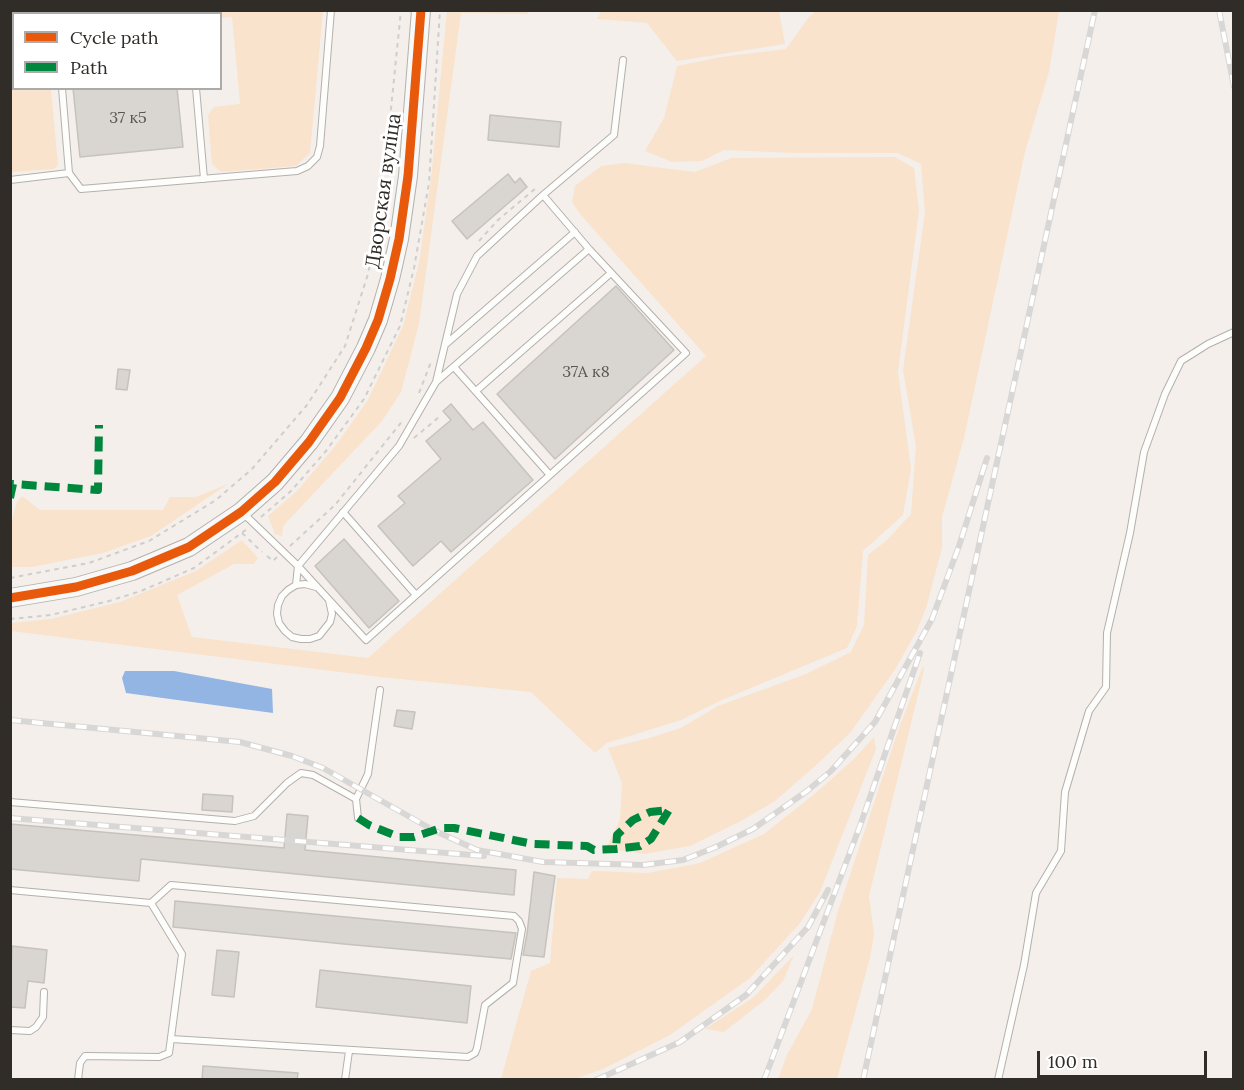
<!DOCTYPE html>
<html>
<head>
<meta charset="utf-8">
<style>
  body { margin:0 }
  #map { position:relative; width:1244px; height:1090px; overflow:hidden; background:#f4efea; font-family:Lora,serif }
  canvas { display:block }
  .frame { position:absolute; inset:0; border:12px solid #302c28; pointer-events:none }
  .legend { position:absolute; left:12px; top:12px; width:210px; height:78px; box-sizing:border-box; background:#fff; border:2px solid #acaba9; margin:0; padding:8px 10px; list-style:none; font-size:18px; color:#302c28 }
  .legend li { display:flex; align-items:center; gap:12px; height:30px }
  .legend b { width:30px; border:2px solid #acaba9 }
  .scale { position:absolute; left:1037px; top:1051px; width:170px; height:27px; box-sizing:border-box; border:3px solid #302c28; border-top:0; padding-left:8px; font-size:18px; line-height:21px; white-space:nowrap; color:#302c28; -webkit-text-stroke:4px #fff; paint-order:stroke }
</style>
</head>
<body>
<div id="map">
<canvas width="1244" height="1090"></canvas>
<div class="frame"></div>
<ul class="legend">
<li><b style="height:8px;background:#e8590c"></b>Cycle path</li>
<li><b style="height:8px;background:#00873e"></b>Path</li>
</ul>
<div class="scale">100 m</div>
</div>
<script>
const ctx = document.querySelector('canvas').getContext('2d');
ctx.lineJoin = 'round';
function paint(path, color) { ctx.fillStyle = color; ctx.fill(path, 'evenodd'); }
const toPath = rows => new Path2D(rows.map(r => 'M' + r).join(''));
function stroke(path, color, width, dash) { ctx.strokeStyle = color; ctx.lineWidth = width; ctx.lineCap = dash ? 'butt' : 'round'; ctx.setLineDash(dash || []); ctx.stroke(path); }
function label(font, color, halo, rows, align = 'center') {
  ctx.font = font + ' Lora,serif'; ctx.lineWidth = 6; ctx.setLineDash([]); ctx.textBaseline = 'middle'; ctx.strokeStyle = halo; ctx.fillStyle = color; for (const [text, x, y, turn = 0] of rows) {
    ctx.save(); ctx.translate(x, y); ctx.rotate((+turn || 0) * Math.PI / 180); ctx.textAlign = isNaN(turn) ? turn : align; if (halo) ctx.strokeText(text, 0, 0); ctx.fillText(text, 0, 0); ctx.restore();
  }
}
paint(toPath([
  [11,10,44,11,44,13,14,14,14,88,51,89,58,165,54,169,11,172],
  [602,10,779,11,785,44,677,61,647,23,597,19],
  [198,11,323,11,310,153,296,166,221,172,212,164,208,115,214,107,240,104,232,17,221,18,220,14,198,13],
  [447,11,529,11,528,14,461,13,419,324,401,392,382,421,283,526,282,536,275,534,268,516,297,491,336,445,368,400,403,326,419,263,431,179],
  [816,11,1059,11,1049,72,1025,152,964,438,942,517,942,548,926,608,917,630,896,668,850,733,813,768,775,801,743,820,690,846,644,854,606,848,620,820,622,783,608,748,646,739,681,728,718,706,806,674,851,652,864,625,868,555,887,540,911,514,916,447,903,370,925,212,921,164,898,153,796,153,724,150,702,161,672,162,645,151,664,118,677,66,721,57,786,49,809,17],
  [895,157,914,168,919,210,898,372,911,469,903,515,863,551,857,626,847,648,722,700,681,720,607,743,595,753,531,692,380,677,11,631,11,623,51,619,120,602,196,571,242,540,258,558,254,564,234,564,177,595,192,637,368,658,706,356,580,214,572,202,575,186,601,166,624,163,695,172,731,158],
  [228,484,151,536,103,553,32,567,11,567,11,523,17,502,22,496,40,510,163,510,170,497,196,497],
  [923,666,924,670,869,896,874,934,870,958,837,1079,778,1079,787,1055,812,1009,838,911,899,728],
  [874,737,876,749,820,892,800,923,750,978,670,1035,603,1069,575,1079,501,1079,531,971,550,963,557,878,588,879,592,871,648,873,700,863,764,834,817,792,854,759],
  [794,955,783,981,766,999,724,1032,705,1029,754,997]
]), '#f9e3cc');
paint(toPath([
  [125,671,174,671,272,689,273,713,126,693,122,678]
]), '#93b5e4');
const building = toPath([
  [73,88,177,88,183,147,80,157,73,88],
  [490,115,561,122,559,147,488,140,490,115],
  [508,174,515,183,520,178,527,187,467,239,452,221,508,174],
  [616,286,674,350,555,459,497,394,616,286],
  [118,369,130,370,127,390,116,389,118,369],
  [451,404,473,430,483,422,533,480,451,552,441,541,413,566,378,526,405,503,398,496,441,459,426,441,451,420,443,411,451,404],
  [344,539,399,601,369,628,315,566,344,539],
  [397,710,415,712,412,729,394,726,397,710],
  [203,794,233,796,232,812,202,810,203,794],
  [287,814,308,816,305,850,516,870,514,895,141,859,139,881,10,869,10,824,284,848,287,814],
  [534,872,555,876,544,957,523,955,527,934,534,872],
  [175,901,335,916,516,933,511,959,344,944,173,927,175,901],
  [12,946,47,950,44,983,28,981,25,1008,10,1007,12,946],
  [217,950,239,952,234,997,212,995,217,950],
  [320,970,471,986,467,1023,316,1007,320,970],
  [203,1066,298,1073,297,1080,202,1080,203,1066]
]);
paint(building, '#d9d5d0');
stroke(building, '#c6c2be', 1.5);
const lane = toPath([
  [55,10,55,14],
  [189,10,189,14],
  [62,88,69,173],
  [196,88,204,179],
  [10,180,69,173,81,189,297,171,308,166,317,157,320,146,331,10],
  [543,195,614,135,623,60],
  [446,344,575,232],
  [476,391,611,273],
  [550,475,686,353,589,249],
  [343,512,416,595],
  [244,514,298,566,399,446,436,382,457,294,477,256,543,195,589,249,436,382],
  [298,566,366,640,550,475,454,367],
  [296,585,298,566],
  [316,587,305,584,296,585,288,590,282,596,278,605,277,614,279,623,285,631,292,637,301,639,310,639,319,636,330,622,332,614,329,600],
  [356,799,358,818],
  [10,802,235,821,254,816,287,783,301,773,313,775,356,799,368,774,380,690],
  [10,890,151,903,171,885,514,916,519,921,522,929,513,983,485,1005,477,1048,475,1053,468,1057,171,1039],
  [10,1030,30,1031,36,1027,43,1017,44,992],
  [78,1080,80,1063,85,1056,159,1057,169,1053,182,954,151,903],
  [345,1080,349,1051],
  [998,1080,1024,965,1036,893,1061,851,1065,792,1089,711,1106,687,1107,633,1130,533,1144,452,1165,394,1181,361,1208,344,1234,332]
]);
const secondary = toPath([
  [10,598,76,587,132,571,189,547,241,512,275,482,309,442,340,398,366,348,378,320,390,279,399,239,408,176,421,10]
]);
stroke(lane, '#b4b0ac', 8);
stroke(secondary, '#b4b0ac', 20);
stroke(toPath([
  [479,241,498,220,536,188],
  [419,393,431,362],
  [414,438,439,417],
  [261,517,291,491,326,451,364,399,400,326,414,268,429,183,440,10],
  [242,533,262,552],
  [290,546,335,505,404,419],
  [267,556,273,561,277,557],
  [10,578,89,563,149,541,216,500,252,469,307,405,345,346,368,274,375,239,387,148,401,10],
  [10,619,51,615,109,601,141,591,194,568,247,529]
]), '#cfcecc', 2, [4.5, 4.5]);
stroke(lane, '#fdfdfc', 6);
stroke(secondary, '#f7f8f8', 18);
const rail = toPath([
  [1219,10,1234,87],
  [10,720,240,742,292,756,323,768,433,830,477,850,543,862,643,865,683,860,716,847,753,829,807,791,831,771,875,722,932,619,959,546,987,458],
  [10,818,484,856],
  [596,1080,680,1042,746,995,808,927,828,890],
  [764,1080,861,823,920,653],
  [863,1080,1095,10]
]);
stroke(rail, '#d9d7d6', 6);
stroke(rail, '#fff', 4, [11]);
stroke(toPath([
  [10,498,13,484,98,490,99,425],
  [358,818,369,825,399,837,414,837,441,828,454,828,533,844,587,846,594,850,616,849,640,846,651,839,669,810,650,812,633,820,617,835,616,849]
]), '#00873e', 8, [15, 8]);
stroke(toPath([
  [10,598,76,587,132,571,189,547,241,512,275,482,309,442,340,398,366,348,378,320,390,279,399,239,408,176,421,10]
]), '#e8590c', 9);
label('16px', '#5a5652', null, [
  ["37 к5",128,118],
  ["37А к8",586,372]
]);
label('20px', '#302c28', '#fff', [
  ["Дворская вуліца",384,191,-82]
]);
</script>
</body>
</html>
